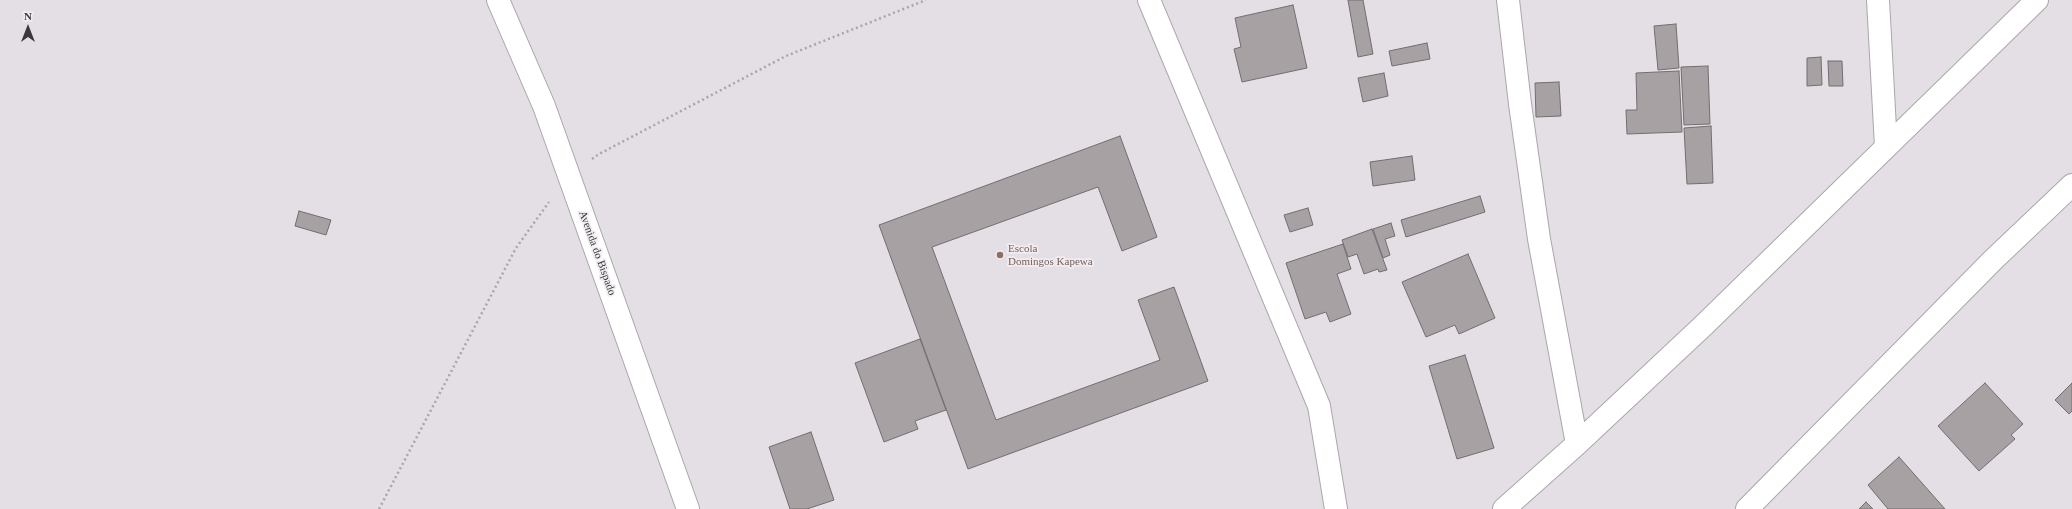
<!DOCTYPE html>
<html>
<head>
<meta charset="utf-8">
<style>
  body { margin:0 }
  #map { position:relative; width:2072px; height:509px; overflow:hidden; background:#e4dfe4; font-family:"Times New Roman",serif }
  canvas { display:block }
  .north { position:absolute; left:8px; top:8px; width:40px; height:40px; -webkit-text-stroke:3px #f1ecf1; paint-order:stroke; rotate:0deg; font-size:11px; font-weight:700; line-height:16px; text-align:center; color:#3a393a }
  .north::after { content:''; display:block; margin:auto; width:14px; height:18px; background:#3a393a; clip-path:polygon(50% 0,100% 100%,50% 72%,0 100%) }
</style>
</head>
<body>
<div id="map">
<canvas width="2072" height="509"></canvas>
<div class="north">N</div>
</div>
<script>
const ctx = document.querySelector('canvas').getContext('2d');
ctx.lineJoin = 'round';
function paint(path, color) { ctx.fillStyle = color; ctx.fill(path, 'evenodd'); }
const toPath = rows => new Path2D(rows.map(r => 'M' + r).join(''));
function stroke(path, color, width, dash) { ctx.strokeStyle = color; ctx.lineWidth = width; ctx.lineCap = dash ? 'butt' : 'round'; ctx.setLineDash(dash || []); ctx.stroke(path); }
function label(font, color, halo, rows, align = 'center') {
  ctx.font = font + ' "Times New Roman",serif'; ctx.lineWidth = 3.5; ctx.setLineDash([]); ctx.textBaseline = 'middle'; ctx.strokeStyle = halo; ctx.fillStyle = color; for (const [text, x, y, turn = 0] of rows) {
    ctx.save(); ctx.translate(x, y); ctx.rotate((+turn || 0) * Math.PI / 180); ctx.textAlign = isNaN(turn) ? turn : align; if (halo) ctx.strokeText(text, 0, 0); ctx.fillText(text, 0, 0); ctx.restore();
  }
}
const building = toPath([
  [1348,0,1363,0,1373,54,1358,57,1348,0],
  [1293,5,1307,68,1242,82,1234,49,1241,47,1235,18,1293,5],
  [1676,24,1679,68,1658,70,1654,26,1676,24],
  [1427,43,1430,59,1392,66,1389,51,1427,43],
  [1821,57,1822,85,1807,86,1807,58,1821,57],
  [1828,61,1842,61,1843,86,1829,86,1828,61],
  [1708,66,1710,124,1684,125,1681,67,1708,66],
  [1679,71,1682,132,1627,134,1626,110,1637,110,1636,73,1679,71],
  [1384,73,1388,96,1363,102,1358,78,1384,73],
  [1559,82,1561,116,1536,117,1535,83,1559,82],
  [1711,126,1713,183,1687,184,1684,128,1711,126],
  [1120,136,1157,237,1122,251,1098,187,932,247,996,420,1160,360,1138,300,1174,287,1208,381,968,469,879,225,1120,136],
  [1412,156,1415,180,1373,186,1370,162,1412,156],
  [1480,196,1485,212,1406,237,1401,220,1480,196],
  [1308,208,1313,225,1290,232,1284,215,1308,208],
  [299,211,331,220,326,235,295,226,299,211],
  [1391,223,1395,236,1385,239,1390,255,1383,258,1373,229,1391,223],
  [1372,229,1387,270,1379,272,1378,269,1364,274,1357,254,1348,257,1342,240,1372,229],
  [1343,244,1351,269,1337,274,1351,314,1330,322,1326,312,1305,319,1286,263,1343,244],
  [1468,254,1495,318,1459,334,1455,325,1426,337,1402,282,1468,254],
  [920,339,946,410,915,421,918,429,884,442,855,363,920,339],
  [1465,355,1494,448,1457,459,1429,366,1465,355],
  [1985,383,2023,424,2011,435,2015,439,1979,471,1938,426,1985,383],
  [2072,383,2072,411,2069,414,2055,400,2072,383],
  [811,432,834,500,807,509,790,509,769,447,811,432],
  [1899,457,1945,509,1888,509,1868,485,1899,457],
  [1866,502,1873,509,1859,509,1866,502]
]);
paint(building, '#a7a1a4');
stroke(building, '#726d70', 1);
const street = toPath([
  [1149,0,1319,406,1336,509],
  [1508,0,1520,104,1539,239,1577,444],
  [1878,0,1886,147],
  [1504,509,1577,444,1704,325,2037,0],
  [1747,509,1993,260,2072,185]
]);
const secondary = toPath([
  [498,0,544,106,688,509]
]);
stroke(street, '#aba7ab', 24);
stroke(secondary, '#aba7ab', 24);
stroke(toPath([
  [592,159,599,154,786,56,926,0],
  [379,509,516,248,549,202]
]), '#a9a5a9', 2.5, [2, 3]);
stroke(street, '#fff', 22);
stroke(secondary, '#fff', 22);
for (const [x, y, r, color] of [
  [1000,255,4,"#8d6e63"]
]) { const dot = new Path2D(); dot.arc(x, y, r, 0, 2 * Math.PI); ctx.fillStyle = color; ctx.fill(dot); stroke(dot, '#f1ecf1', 1.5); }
label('11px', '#785e54', '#f1ecf1', [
  ["Escola",1008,249],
  ["Domingos Kapewa",1008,262]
], 'left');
label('11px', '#3a393a', '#f1ecf1', [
  ["Avenida do Bispado",597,253,70]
]);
</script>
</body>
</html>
